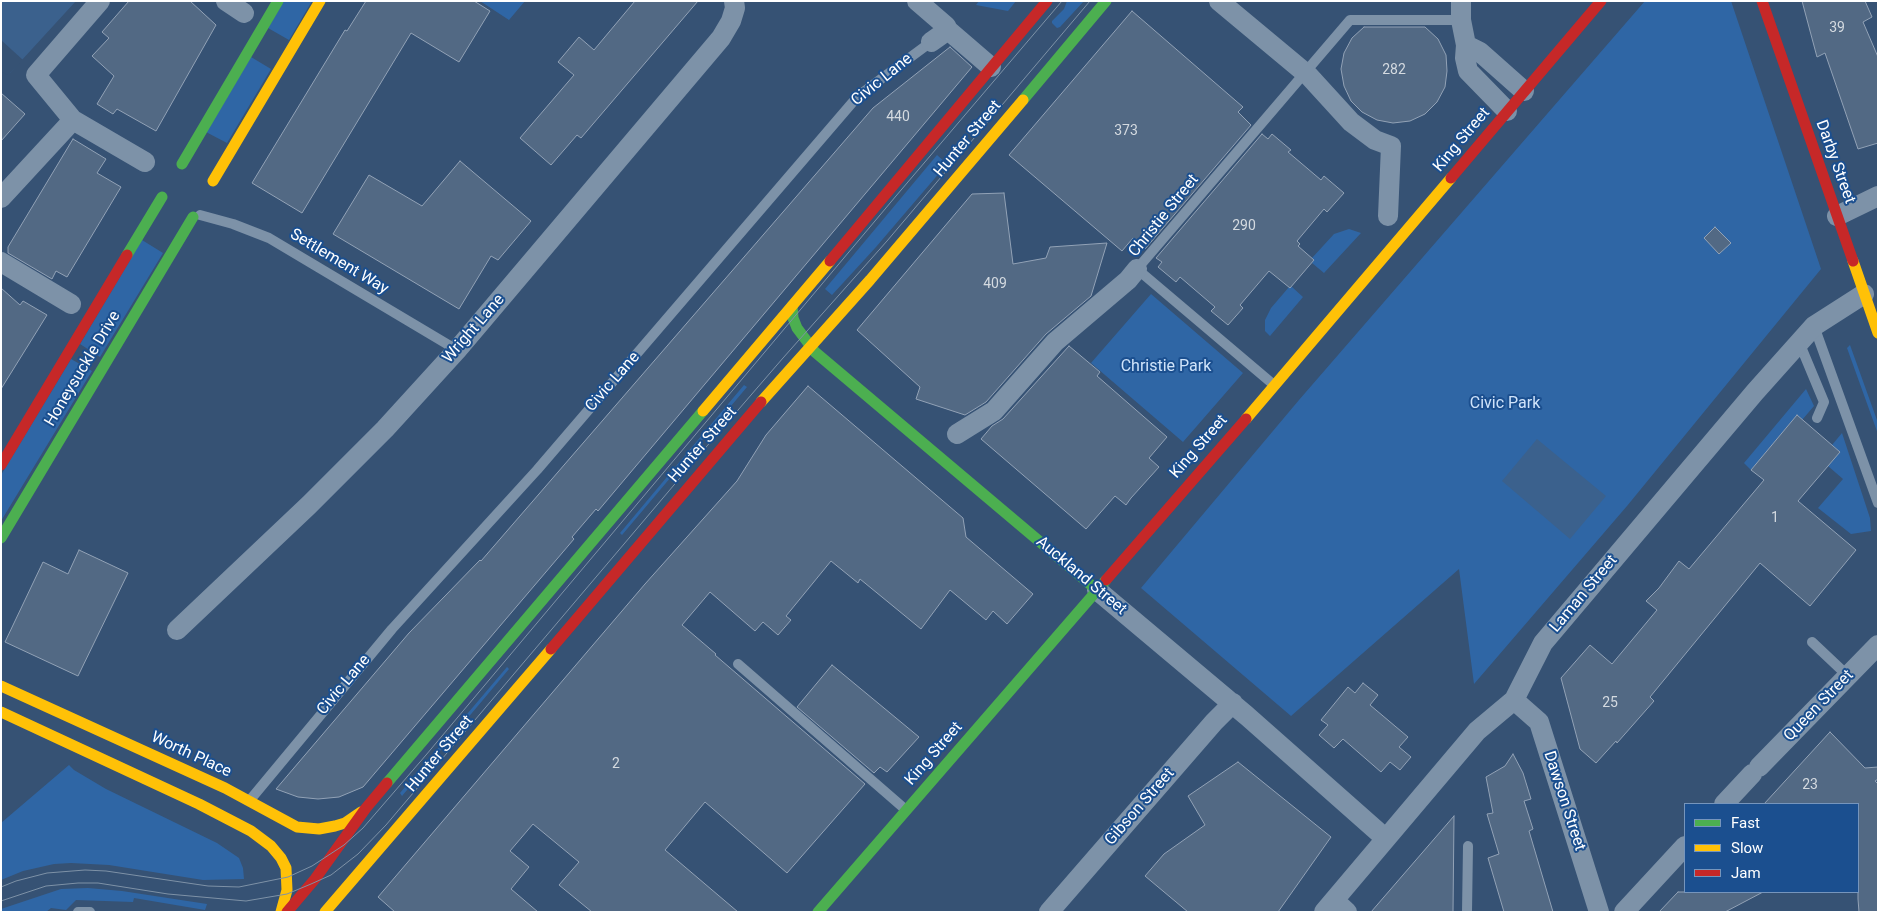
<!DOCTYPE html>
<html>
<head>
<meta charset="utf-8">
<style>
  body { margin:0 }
  #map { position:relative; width:1879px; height:913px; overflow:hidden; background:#365274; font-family:Roboto,sans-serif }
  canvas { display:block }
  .frame { position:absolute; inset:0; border:2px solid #fff; pointer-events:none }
  .legend { position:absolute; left:1684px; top:803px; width:175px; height:90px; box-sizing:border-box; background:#1b4f8f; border:1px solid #7695bc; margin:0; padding:6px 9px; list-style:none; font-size:15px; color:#fff }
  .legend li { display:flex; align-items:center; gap:10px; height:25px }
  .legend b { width:25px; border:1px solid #7695bc }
</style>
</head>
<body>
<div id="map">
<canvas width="1879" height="913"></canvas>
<div class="frame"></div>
<ul class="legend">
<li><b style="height:6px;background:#4caf50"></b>Fast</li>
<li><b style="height:6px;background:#ffc107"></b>Slow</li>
<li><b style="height:6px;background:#c62828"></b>Jam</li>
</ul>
</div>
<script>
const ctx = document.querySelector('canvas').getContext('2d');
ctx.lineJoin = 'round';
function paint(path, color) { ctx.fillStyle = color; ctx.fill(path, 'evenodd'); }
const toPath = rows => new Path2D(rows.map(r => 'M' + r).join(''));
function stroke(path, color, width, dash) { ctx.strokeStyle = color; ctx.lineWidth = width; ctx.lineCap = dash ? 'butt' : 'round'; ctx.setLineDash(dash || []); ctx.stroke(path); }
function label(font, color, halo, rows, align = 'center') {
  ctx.font = font + ' Roboto,sans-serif'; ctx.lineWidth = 4; ctx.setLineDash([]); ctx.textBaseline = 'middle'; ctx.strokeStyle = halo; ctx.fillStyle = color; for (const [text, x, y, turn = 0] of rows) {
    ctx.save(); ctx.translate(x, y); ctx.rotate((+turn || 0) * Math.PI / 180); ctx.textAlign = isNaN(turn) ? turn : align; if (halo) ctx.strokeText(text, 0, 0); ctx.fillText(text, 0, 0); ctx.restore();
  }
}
paint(toPath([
  [284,1,312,1,289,40,268,28],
  [480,1,525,1,509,20],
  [979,1,1016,1,1008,11,976,5],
  [1067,1,1084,1,1060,27,1057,28,1052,23,1052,21,1064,9],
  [1645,1,1731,1,1821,269,1627,506,1474,684,1459,569,1291,716,1141,588,1299,400],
  [251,57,271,69,227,143,206,132],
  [937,155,947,164,876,247,832,295,825,289],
  [1349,229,1361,233,1324,273,1312,263,1314,260,1312,258,1334,234],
  [142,240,163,253,100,357,80,344],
  [1289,287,1292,287,1303,297,1270,336,1265,331,1265,320,1271,308],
  [1151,294,1243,373,1183,442,1091,363],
  [1850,345,1878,423,1878,434,1847,348],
  [71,359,92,371,1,521,1,475],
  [744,385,747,387,622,535,620,533],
  [1806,389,1814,406,1802,420,1797,415,1751,470,1744,463],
  [1842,433,1870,518,1871,531,1851,534,1818,508,1843,479,1828,466,1840,452,1832,445],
  [507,667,509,669,402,796,400,793],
  [69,765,74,770,106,789,217,843,239,858,243,868,244,879,203,880,109,865,71,863,54,864,23,871,1,880,1,823],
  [88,888,122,891,207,904,205,910,134,898,133,902,76,900,66,910,51,908,46,912,1,912,1,909,61,889]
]), '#2f66a5');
paint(toPath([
  [1,1,76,1,10,73,1,69],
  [1537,439,1606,496,1570,539,1502,481]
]), '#3b618d');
paint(toPath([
  [1,40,23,60,8,75,1,72]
]), '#365274');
const building = toPath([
  [129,1,190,1,216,25,156,131,117,109,113,114,97,104,114,76,92,56,109,38,102,32,129,1],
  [366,1,474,1,490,11,459,62,411,33,302,213,252,183,345,30,347,31,366,1],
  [635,1,698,1,581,138,577,135,551,165,520,138,574,75,558,62,579,37,594,50,635,1],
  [1802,1,1865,1,1872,17,1863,22,1878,57,1878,143,1858,149,1825,53,1817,57,1802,1],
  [1132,11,1243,107,1238,112,1251,125,1145,249,1133,238,1122,251,1009,155,1132,11],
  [1364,27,1425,27,1438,39,1446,55,1447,71,1445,87,1437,102,1425,114,1410,121,1393,123,1377,120,1362,112,1351,101,1344,86,1341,69,1344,53,1352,38,1364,27],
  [950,47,972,67,598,511,596,509,572,537,574,539,363,787,339,797,318,799,298,797,276,789,409,633,480,560,481,561,873,108,950,47],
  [1,93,25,114,1,141,1,93],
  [1262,134,1268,139,1272,134,1291,150,1288,152,1321,180,1324,176,1344,193,1327,212,1324,209,1297,241,1300,244,1298,246,1314,260,1290,288,1269,271,1240,305,1243,308,1228,325,1211,311,1215,307,1180,277,1176,282,1158,267,1162,262,1156,258,1262,134],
  [73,139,106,159,97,173,121,187,67,277,56,271,52,279,8,253,8,247,73,139],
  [460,161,531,221,498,260,491,256,459,309,333,234,369,175,422,206,460,161],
  [1004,193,1013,264,1046,258,1050,247,1107,243,1091,296,1046,334,986,402,965,415,916,399,920,387,857,330,972,194,1004,193],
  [1715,227,1731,243,1719,254,1704,238,1715,227],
  [1,288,20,305,23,301,47,315,1,389,1,288],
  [1069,346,1100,372,1097,376,1167,437,1149,458,1159,467,1131,498,1126,505,1115,496,1086,529,981,439,992,426,1003,419,1069,346],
  [808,386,963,518,966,537,1033,594,1007,624,993,611,986,620,950,590,921,629,860,579,858,583,831,561,786,616,791,620,778,635,763,622,755,631,710,592,682,625,716,654,715,655,865,784,787,873,705,802,665,850,738,912,592,912,559,885,579,862,533,824,510,851,529,867,511,889,538,912,395,912,378,897,645,584,737,481,766,435,808,386],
  [1797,415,1840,452,1798,501,1856,550,1810,606,1760,563,1650,697,1654,701,1617,743,1616,741,1596,763,1580,749,1561,678,1590,645,1612,664,1657,610,1646,601,1659,588,1679,561,1689,569,1764,480,1751,470,1797,415],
  [79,550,128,573,78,676,5,642,43,562,68,574,79,550],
  [832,665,919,737,887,772,880,767,874,773,797,707,832,665],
  [1363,683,1378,695,1370,705,1408,737,1399,747,1411,757,1400,770,1390,762,1381,772,1343,739,1334,748,1319,735,1328,725,1321,720,1348,687,1355,693,1363,683],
  [1830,732,1865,768,1878,767,1878,779,1875,781,1878,784,1878,912,1859,912,1858,899,1858,804,1764,804,1830,732],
  [1513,754,1523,773,1531,799,1524,801,1533,829,1529,831,1553,912,1504,912,1488,858,1499,854,1487,814,1493,813,1486,777,1505,766,1513,754],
  [1238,762,1331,837,1278,912,1188,912,1145,876,1164,854,1205,825,1188,796,1238,762],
  [1454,816,1453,912,1371,912,1454,816],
  [1678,892,1763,892,1725,912,1659,912,1678,892]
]);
paint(building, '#526984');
stroke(building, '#92a2b6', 1);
stroke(toPath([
  [200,215,233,224,269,238,457,350],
  [1814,326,1878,503],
  [1799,342,1824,402,1817,418],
  [1274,385,1137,269,1350,20,1461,20],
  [1812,642,1848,676],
  [738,664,906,810],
  [250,800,392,629,537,470,858,96,931,42],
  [78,912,90,912],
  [1467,912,1468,846]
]), '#7d92a8', 10);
stroke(toPath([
  [226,1,244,13],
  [917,1,946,26,948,30],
  [1219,1,1309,76,1351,122,1375,140,1391,146,1388,216],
  [1461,1,1461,20,1466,45,1465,58,1468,71,1507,111],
  [931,42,948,30,991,67],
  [1466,45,1480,52,1524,91],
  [73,120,145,162],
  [1,198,73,120,36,75,100,1],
  [1837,216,1878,196],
  [1,262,71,304],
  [957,434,994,411,1055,342,1128,280,1137,269],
  [1097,590,1247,716,1385,838],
  [177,630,309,505,385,429,457,350,721,38,731,21,735,8,734,1],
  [1514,700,1539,722,1599,912],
  [1759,767,1878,645],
  [1724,804,1752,774],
  [1334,900,1347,912],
  [1049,912,1214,722,1233,703],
  [1324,912,1477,731,1514,700,1543,643,1755,392,1814,326,1864,294],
  [1624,912,1685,846]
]), '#7d92a8', 20);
stroke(toPath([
  [1023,100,1106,1],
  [182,164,278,1],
  [127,255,162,197],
  [792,306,793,318,797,328,815,352,1097,590],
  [1,538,193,217],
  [387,783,703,411],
  [818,912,1106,580]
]), '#4caf50', 11);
stroke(toPath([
  [213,181,320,1],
  [1853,261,1878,333],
  [761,402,870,280,1023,100],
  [703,411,830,261],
  [1246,419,1451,178],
  [1,686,225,788,297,827,319,829,335,826,345,823,361,812],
  [1,712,199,804,251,831,271,846,281,858,286,868,287,890,281,912],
  [325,912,551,649]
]), '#ffc107', 11);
stroke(toPath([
  [1762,1,1853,261],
  [1451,178,1601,1],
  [830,261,1047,1],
  [1,465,127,255],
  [1106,580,1246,419],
  [551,649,761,402],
  [287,912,315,879,366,808,387,783]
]), '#c62828', 11);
stroke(toPath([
  [1,887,16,881,47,873,85,870,106,871,208,886,239,887,288,877,312,866,344,845,363,828,426,755,896,196,1062,1],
  [1,901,46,886,78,883,98,883,168,894,246,901,287,894,311,884,331,875,358,854,386,825,707,446,783,358,887,241,1090,1]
]), '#7e92a7', 1);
label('14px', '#d4dae0', null, [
  ["39",1837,28],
  ["282",1394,70],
  ["440",898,117],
  ["373",1126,131],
  ["290",1244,226],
  ["409",995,284],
  ["1",1775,518],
  ["25",1610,703],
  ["2",616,764],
  ["23",1810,785]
]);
label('16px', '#fff', '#1b4f8f', [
  ["Civic Lane",882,80,-39],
  ["Hunter Street",968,139,-50],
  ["King Street",1462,140,-50],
  ["Darby Street",1835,162,70],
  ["Christie Street",1164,216,-51],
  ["Settlement Way",339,262,31],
  ["Wright Lane",474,329,-49],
  ["Honeysuckle Drive",83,369,-59],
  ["Civic Lane",613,382,-49],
  ["Hunter Street",703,445,-49],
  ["King Street",1199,447,-49],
  ["Auckland Street",1081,576,40],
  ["Laman Street",1584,594,-50],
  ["Civic Lane",344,685,-50],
  ["Queen Street",1819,706,-46],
  ["Hunter Street",440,754,-50],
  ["King Street",934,754,-49],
  ["Worth Place",191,755,25],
  ["Dawson Street",1564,801,72],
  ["Gibson Street",1140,807,-49]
]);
label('16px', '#cfe3fa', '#1b4f8f', [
  ["Christie Park",1166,367],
  ["Civic Park",1505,404]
]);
</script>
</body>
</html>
